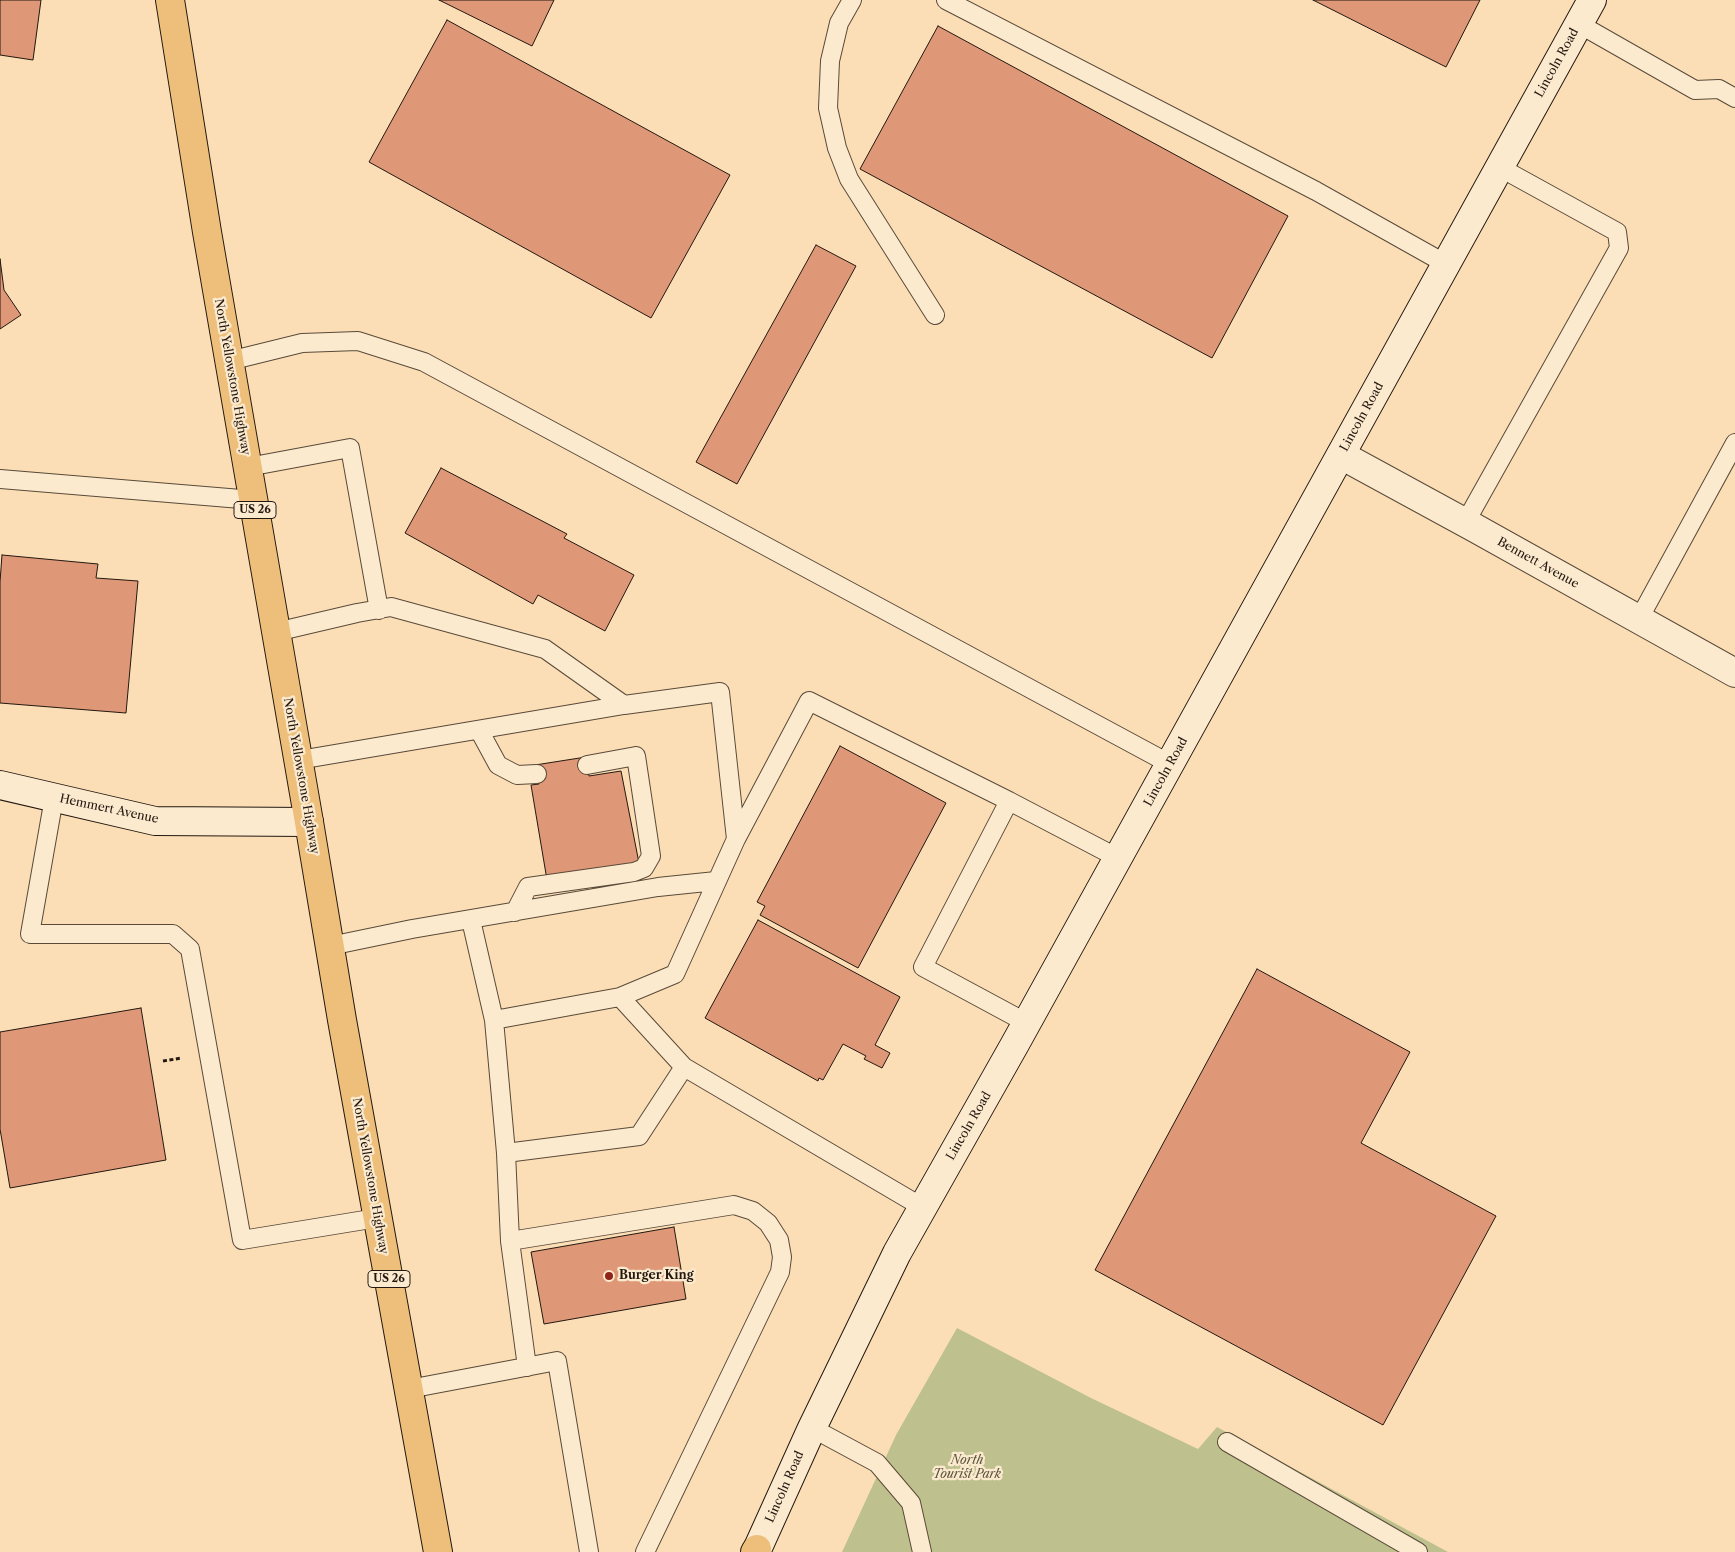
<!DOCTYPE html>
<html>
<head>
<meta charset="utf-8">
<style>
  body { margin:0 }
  canvas { display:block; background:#fbdeb5 }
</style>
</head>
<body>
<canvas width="1735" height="1552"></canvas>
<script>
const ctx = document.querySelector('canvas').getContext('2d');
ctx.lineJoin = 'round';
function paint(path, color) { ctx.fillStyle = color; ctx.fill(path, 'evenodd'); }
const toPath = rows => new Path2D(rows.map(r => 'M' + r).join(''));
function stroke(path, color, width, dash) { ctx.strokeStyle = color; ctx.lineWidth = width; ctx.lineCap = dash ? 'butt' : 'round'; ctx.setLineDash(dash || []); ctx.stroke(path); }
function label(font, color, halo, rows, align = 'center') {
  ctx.font = font + ' "Libre Caslon Text",serif'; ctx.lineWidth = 4.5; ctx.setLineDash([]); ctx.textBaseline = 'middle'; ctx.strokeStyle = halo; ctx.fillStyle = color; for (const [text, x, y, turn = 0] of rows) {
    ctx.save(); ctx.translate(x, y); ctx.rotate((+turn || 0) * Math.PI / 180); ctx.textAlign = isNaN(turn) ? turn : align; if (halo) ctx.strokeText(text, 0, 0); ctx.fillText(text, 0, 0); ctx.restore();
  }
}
paint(toPath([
  [957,1328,1091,1398,1198,1449,1217,1427,1448,1552,842,1552,896,1435]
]), '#bec18d');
const building = toPath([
  [0,0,41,0,33,60,0,55,0,0],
  [439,0,554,0,532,46,439,0],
  [1313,0,1480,0,1446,67,1313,0],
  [447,20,730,175,651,318,369,162,447,20],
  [938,26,1288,216,1212,358,860,169,938,26],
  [816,245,856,266,737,484,696,462,816,245],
  [0,259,4,290,21,315,0,329,0,259],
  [441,468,567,534,564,538,634,575,605,631,538,595,533,604,405,533,441,468],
  [2,555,98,564,96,578,138,581,126,713,0,703,0,582,2,555],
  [840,746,946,803,858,968,760,915,765,906,757,902,840,746],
  [586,757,589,776,621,771,639,863,547,880,531,785,539,784,535,765,586,757],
  [758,920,900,997,875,1045,890,1053,882,1068,864,1059,866,1056,843,1044,823,1080,819,1078,818,1081,705,1018,758,920],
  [1257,969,1410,1052,1361,1143,1496,1216,1383,1425,1095,1270,1257,969],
  [141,1008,166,1160,10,1188,0,1129,0,1032,141,1008],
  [674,1227,686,1299,544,1324,531,1252,674,1227]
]);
paint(building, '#de9777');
stroke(building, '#231810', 1);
const lane = toPath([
  [852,0,839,23,830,61,828,108,837,148,849,179,935,315],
  [946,0,1316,191,1446,264],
  [1579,24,1695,90,1719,89,1735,98],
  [229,361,302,343,358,341,424,362,1170,764],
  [248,467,350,448,379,610],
  [0,479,253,500],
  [1465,523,1619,248,1617,232,1499,167],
  [1639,619,1735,443],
  [276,632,357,613,391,607,545,649,624,705],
  [479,730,498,765,517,775,537,774],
  [299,760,624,705,720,692,736,839],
  [54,798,30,934,173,934,190,949,242,1240,377,1218],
  [1009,801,1118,858],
  [515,912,528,887,634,872,644,868,651,856,636,756,587,765],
  [471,920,494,1020,506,1153,510,1241,527,1367],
  [330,946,412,929,658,887,716,881],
  [620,997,675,974,736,839,809,701,1009,801,923,967,1027,1023],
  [494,1020,620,997,684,1067,922,1207],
  [506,1153,639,1136,684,1067],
  [510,1241,734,1205,753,1211,768,1223,779,1240,782,1257,780,1272,645,1552],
  [409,1389,557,1361,589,1552],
  [812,1428,877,1463,911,1503,922,1552],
  [1227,1442,1418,1552]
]);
const street = toPath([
  [1341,455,1475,528,1735,673]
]);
const secondary = toPath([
  [0,785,155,821,309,822],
  [756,1552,812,1428,897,1253,1015,1044,1592,0]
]);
const highway = toPath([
  [170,0,207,232,309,822,342,1020,438,1552],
  [755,1552,757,1549]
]);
stroke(lane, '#594a39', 20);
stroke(street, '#594a39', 30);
stroke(secondary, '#231810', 30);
stroke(highway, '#231810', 30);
stroke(toPath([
  [163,1061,182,1058]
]), '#231810', 3, [4, 2.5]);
stroke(lane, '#fceacf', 18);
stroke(street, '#fceacf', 28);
stroke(secondary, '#fceacf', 28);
stroke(highway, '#eebf7a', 28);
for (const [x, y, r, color] of [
  [609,1276,5,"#8f2418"]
]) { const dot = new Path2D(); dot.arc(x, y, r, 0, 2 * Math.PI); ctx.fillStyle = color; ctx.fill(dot); stroke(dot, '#fceacf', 2); }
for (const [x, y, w] of [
  [255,510,42],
  [389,1279,42]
]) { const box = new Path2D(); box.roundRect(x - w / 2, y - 8.5, w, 17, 4); ctx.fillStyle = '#fceacf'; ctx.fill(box); stroke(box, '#231810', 1); }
label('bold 11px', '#231810', null, [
  ["US 26",255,510],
  ["US 26",389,1279]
]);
label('12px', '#231810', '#fceacf', [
  ["Lincoln Road",1557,63,-61],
  ["North Yellowstone Highway",232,377,80],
  ["Lincoln Road",1362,417,-61],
  ["Bennett Avenue",1538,563,29],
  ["Lincoln Road",1166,772,-61],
  ["North Yellowstone Highway",301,776,80],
  ["Hemmert Avenue",109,809,12],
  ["Lincoln Road",969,1126,-60],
  ["North Yellowstone Highway",370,1176,80],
  ["Lincoln Road",785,1487,-66]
]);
label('bold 12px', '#231810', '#fceacf', [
  ["Burger King",619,1276]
], 'left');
label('italic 12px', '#59533c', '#fceacf', [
  ["North",967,1461],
  ["Tourist Park",967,1475]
]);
</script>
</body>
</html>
